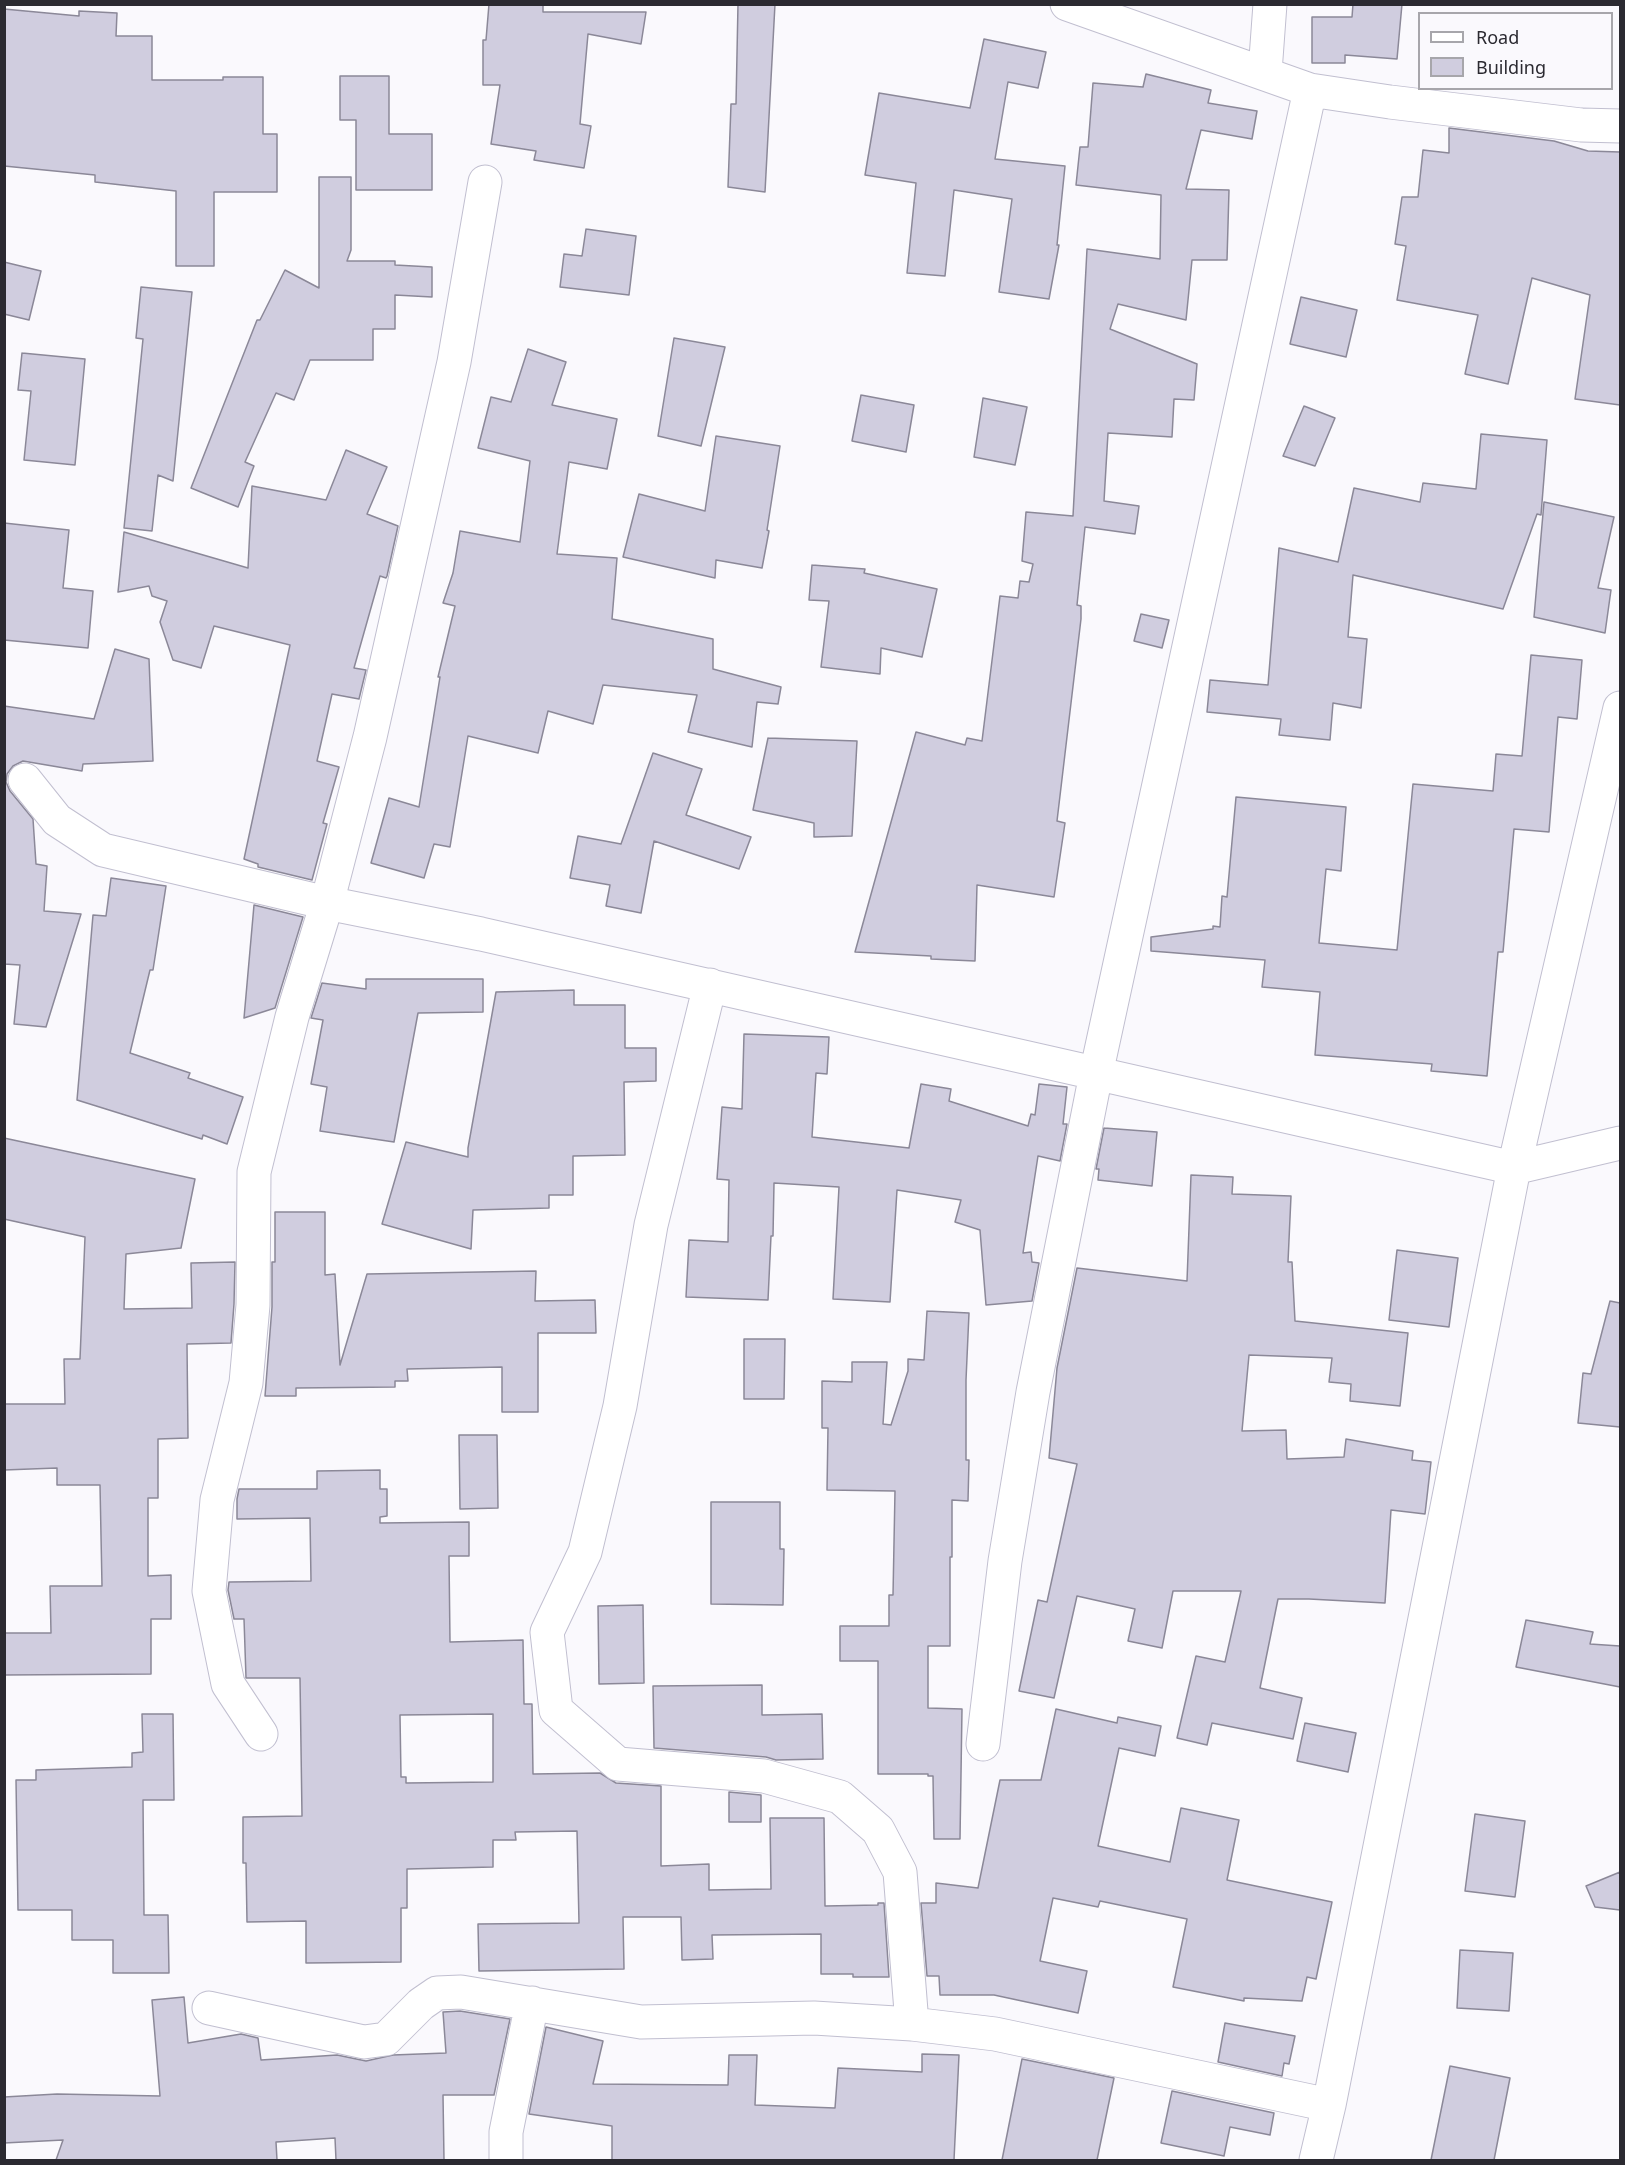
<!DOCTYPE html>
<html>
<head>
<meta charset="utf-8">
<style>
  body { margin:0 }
  #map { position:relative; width:1625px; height:2165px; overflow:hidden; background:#faf9fd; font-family:"Noto Sans",sans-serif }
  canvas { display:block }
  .frame { position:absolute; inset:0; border:6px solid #2b2a31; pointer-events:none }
  .legend { position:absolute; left:1418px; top:12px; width:195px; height:78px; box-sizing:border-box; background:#faf9fd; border:2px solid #a7a6ab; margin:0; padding:8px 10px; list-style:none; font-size:18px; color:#2b2a31 }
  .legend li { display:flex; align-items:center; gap:12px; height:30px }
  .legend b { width:30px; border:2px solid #a7a6ab }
</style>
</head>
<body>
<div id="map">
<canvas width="1625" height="2165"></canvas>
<div class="frame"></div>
<ul class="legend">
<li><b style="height:8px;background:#fff"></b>Road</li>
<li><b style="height:16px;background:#d0cddf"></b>Building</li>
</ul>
</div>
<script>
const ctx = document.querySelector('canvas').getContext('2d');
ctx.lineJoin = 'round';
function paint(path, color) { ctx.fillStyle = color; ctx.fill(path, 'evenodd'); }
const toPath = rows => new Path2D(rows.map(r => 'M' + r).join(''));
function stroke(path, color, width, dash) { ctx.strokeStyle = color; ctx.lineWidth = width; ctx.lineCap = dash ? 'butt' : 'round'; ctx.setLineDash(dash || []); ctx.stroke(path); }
const building = toPath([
  [489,4,543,4,543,12,646,12,641,44,588,34,580,124,591,126,584,168,534,160,536,151,491,144,500,85,483,85,483,40,486,40,489,4],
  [738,4,775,4,765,192,728,187,731,104,736,104,738,4],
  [1353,4,1402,4,1397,59,1345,55,1345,63,1312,63,1312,17,1352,17,1353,4],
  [4,9,79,16,79,11,117,13,116,36,152,36,152,80,223,80,223,77,263,77,263,134,277,134,277,192,214,192,214,266,176,266,176,191,95,182,95,175,4,166,4,9],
  [984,39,1046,52,1038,88,1008,82,995,159,1065,166,1057,245,1059,245,1049,299,999,292,1012,199,954,190,945,276,907,273,916,183,865,175,879,93,970,108,984,39],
  [1146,74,1211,90,1208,103,1257,111,1252,139,1201,130,1186,189,1229,190,1227,260,1192,260,1186,320,1118,304,1110,329,1197,364,1194,400,1174,399,1172,437,1108,433,1104,501,1139,506,1135,534,1085,527,1077,605,1081,606,1081,619,1057,821,1065,823,1054,897,977,885,975,961,931,959,931,956,855,952,916,732,965,745,967,738,982,741,1000,596,1018,598,1020,581,1029,582,1033,564,1022,561,1026,512,1073,516,1087,249,1160,259,1161,195,1076,185,1080,147,1088,147,1093,83,1143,87,1146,74],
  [340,76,389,76,389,134,432,134,432,190,356,190,356,120,340,120,340,76],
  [1449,128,1554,141,1588,151,1620,152,1620,405,1575,399,1590,295,1532,278,1508,384,1465,374,1478,315,1397,300,1406,246,1395,244,1402,197,1418,197,1423,150,1449,153,1449,128],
  [319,177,351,177,351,250,347,261,395,261,395,265,432,267,432,297,395,295,395,329,373,329,373,360,310,360,294,400,276,393,245,462,254,466,238,507,191,488,257,320,260,320,285,270,319,288,319,177],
  [586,229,636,236,629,295,560,287,564,254,582,256,586,229],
  [4,262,41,271,29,320,4,314,4,262],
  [141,287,192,292,173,481,158,475,152,531,124,528,143,339,136,338,141,287],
  [1301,297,1357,310,1346,357,1290,344,1301,297],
  [674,338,725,347,701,446,658,436,674,338],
  [528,349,566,362,552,405,617,419,607,469,569,462,557,554,617,558,612,619,713,639,713,669,781,687,778,704,757,702,752,747,688,732,697,695,603,685,593,724,548,711,538,753,468,736,450,847,434,844,424,878,371,863,389,798,419,807,440,677,438,677,455,606,443,603,453,573,460,531,520,542,530,461,478,448,491,397,511,402,528,349],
  [22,353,85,359,75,465,24,460,31,391,18,390,22,353],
  [861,395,914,405,906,452,852,441,861,395],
  [983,398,1027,407,1015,465,974,457,983,398],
  [1304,406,1335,418,1315,466,1283,456,1304,406],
  [1481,434,1547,440,1541,515,1537,514,1503,609,1353,575,1348,637,1367,639,1361,708,1333,703,1330,740,1279,735,1281,719,1207,712,1210,680,1268,685,1279,548,1338,562,1354,488,1420,502,1423,483,1476,489,1481,434],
  [716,436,780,446,767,530,769,531,762,568,716,560,715,578,623,557,639,494,705,511,716,436],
  [346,450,387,467,367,514,398,526,387,576,386,578,380,576,354,668,366,670,359,699,332,694,317,761,339,767,323,823,327,824,312,880,258,867,258,864,244,859,290,645,214,626,201,668,173,660,160,622,167,601,152,596,149,586,118,592,124,532,248,568,252,486,326,500,346,450],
  [1544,502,1614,517,1598,588,1611,590,1605,633,1534,617,1544,502],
  [4,523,69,530,63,588,93,591,88,648,4,640,4,523],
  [812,565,865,569,864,573,937,589,922,657,881,648,880,674,821,667,829,601,809,600,812,565],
  [1141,614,1169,620,1162,648,1134,641,1141,614],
  [115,649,149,659,153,761,83,764,82,771,23,761,13,766,7,774,6,782,10,791,33,819,36,864,47,866,44,911,81,914,46,1027,14,1024,20,965,4,964,4,706,94,719,115,649],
  [1531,655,1582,660,1577,719,1558,717,1549,832,1514,829,1503,952,1498,952,1487,1076,1431,1071,1432,1064,1315,1055,1320,992,1262,987,1265,960,1151,951,1151,937,1213,929,1213,926,1220,927,1222,896,1227,897,1236,797,1346,807,1341,871,1326,869,1319,943,1397,950,1413,784,1493,791,1496,754,1522,756,1531,655],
  [768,738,857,741,852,836,814,837,814,823,753,810,768,738],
  [653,753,702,769,686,815,751,837,739,869,654,841,641,913,606,906,610,885,570,878,578,836,621,844,653,753],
  [111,878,166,886,153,970,150,970,130,1053,190,1073,188,1078,243,1097,227,1144,203,1135,202,1139,77,1100,93,915,106,916,111,878],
  [254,905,303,917,275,1008,244,1018,254,905],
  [366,979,483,979,483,1012,418,1013,394,1142,320,1131,327,1087,311,1084,323,1020,311,1018,322,983,366,989,366,979],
  [574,990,574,1005,625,1005,625,1048,656,1048,656,1081,624,1082,625,1155,573,1156,573,1195,549,1195,549,1208,473,1210,471,1249,382,1224,406,1142,468,1157,468,1148,496,992,574,990],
  [744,1034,829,1037,827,1074,816,1073,812,1137,909,1148,921,1084,951,1089,949,1101,1028,1126,1031,1114,1035,1115,1039,1084,1067,1087,1063,1124,1067,1124,1060,1161,1038,1156,1023,1253,1031,1252,1032,1262,1039,1263,1032,1301,986,1305,980,1230,955,1222,961,1200,897,1190,890,1302,833,1299,839,1187,774,1183,773,1236,771,1236,768,1300,686,1297,689,1240,728,1242,729,1180,717,1179,722,1107,742,1109,744,1034],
  [1104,1128,1157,1132,1152,1186,1098,1180,1099,1169,1096,1169,1104,1128],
  [4,1138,195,1179,181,1248,126,1254,124,1309,192,1308,191,1263,235,1262,234,1304,231,1343,187,1344,188,1438,158,1439,158,1498,148,1498,148,1576,171,1575,171,1619,151,1619,151,1674,4,1675,4,1633,51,1633,50,1586,102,1586,100,1485,57,1485,57,1468,4,1470,4,1404,65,1404,64,1359,80,1359,85,1237,4,1219,4,1138],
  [1191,1175,1233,1177,1232,1194,1291,1196,1288,1262,1292,1262,1295,1321,1408,1333,1400,1406,1350,1401,1351,1384,1329,1382,1332,1358,1249,1355,1242,1431,1286,1430,1287,1459,1344,1457,1346,1439,1413,1451,1412,1460,1431,1462,1425,1514,1391,1510,1385,1603,1309,1599,1278,1599,1260,1688,1302,1698,1293,1739,1212,1723,1207,1745,1177,1738,1196,1656,1225,1662,1241,1591,1173,1591,1162,1648,1128,1641,1135,1609,1077,1596,1054,1698,1019,1691,1038,1600,1047,1602,1077,1464,1049,1458,1057,1368,1077,1268,1187,1281,1191,1175],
  [275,1212,325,1212,325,1275,335,1274,340,1365,367,1274,536,1271,535,1301,595,1300,596,1333,538,1333,538,1412,502,1412,502,1367,407,1369,408,1381,395,1381,395,1387,296,1388,296,1396,265,1396,272,1307,272,1262,275,1262,275,1212],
  [1397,1250,1458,1258,1449,1327,1389,1320,1397,1250],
  [1610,1301,1620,1303,1620,1427,1578,1423,1583,1373,1591,1374,1610,1301],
  [927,1311,969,1313,966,1380,966,1460,969,1460,968,1501,952,1500,952,1557,950,1557,950,1646,928,1646,928,1708,962,1709,960,1839,934,1839,933,1776,928,1776,928,1774,878,1774,878,1661,840,1661,840,1626,889,1626,889,1595,893,1595,895,1491,827,1490,828,1428,822,1428,822,1381,852,1382,852,1362,887,1362,883,1424,891,1425,908,1371,908,1359,924,1360,927,1311],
  [744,1339,785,1339,784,1399,744,1399,744,1339],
  [459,1435,497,1435,498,1508,460,1509,459,1435],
  [380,1470,380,1489,387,1489,387,1516,380,1517,380,1523,469,1522,469,1556,449,1556,450,1642,523,1640,524,1704,532,1704,533,1774,600,1773,616,1783,661,1786,661,1866,709,1864,709,1890,771,1889,770,1818,824,1818,825,1906,878,1905,878,1903,884,1903,889,1977,853,1977,853,1974,821,1974,821,1934,712,1935,713,1959,682,1960,681,1917,623,1917,624,1969,479,1971,478,1924,579,1923,577,1831,515,1832,516,1840,493,1840,493,1867,407,1869,407,1908,401,1908,401,1962,306,1963,306,1921,247,1922,246,1863,243,1863,243,1817,302,1816,300,1678,246,1678,244,1619,234,1619,228,1590,229,1582,311,1581,310,1518,237,1519,237,1499,239,1489,317,1489,317,1471,380,1470],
  [493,1714,493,1782,406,1783,406,1777,401,1777,400,1715,493,1714],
  [711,1502,780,1502,780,1549,784,1549,783,1605,711,1604,711,1502],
  [643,1605,644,1683,599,1684,598,1606,643,1605],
  [1526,1620,1593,1632,1590,1644,1620,1646,1620,1687,1516,1667,1526,1620],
  [762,1685,762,1715,822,1714,823,1759,776,1760,766,1757,654,1748,653,1686,762,1685],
  [1056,1709,1117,1723,1118,1717,1161,1726,1155,1756,1119,1748,1098,1846,1170,1862,1181,1808,1239,1820,1227,1880,1332,1902,1316,1979,1307,1977,1302,2001,1244,1998,1244,2001,1173,1987,1187,1919,1100,1901,1098,1907,1053,1898,1040,1961,1087,1971,1078,2013,994,1995,940,1995,939,1976,927,1976,921,1903,936,1903,936,1883,978,1888,1000,1780,1041,1780,1056,1709],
  [142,1714,173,1714,174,1800,143,1800,144,1915,168,1915,169,1973,113,1973,113,1940,72,1940,72,1910,18,1910,16,1780,36,1780,36,1770,132,1767,132,1753,143,1752,142,1714],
  [1305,1723,1356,1733,1348,1772,1297,1761,1305,1723],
  [729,1792,761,1795,761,1822,729,1822,729,1792],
  [1475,1814,1525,1821,1515,1897,1465,1891,1475,1814],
  [1620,1872,1620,1910,1595,1907,1586,1886,1620,1872],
  [1460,1950,1513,1953,1509,2011,1457,2008,1460,1950],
  [184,1997,188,2043,241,2034,258,2038,261,2060,337,2055,366,2061,393,2055,446,2053,443,2012,460,2011,510,2019,494,2095,443,2095,444,2160,336,2160,335,2138,276,2142,277,2160,56,2160,63,2140,4,2143,4,2097,57,2094,160,2096,152,2000,184,1997],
  [1225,2023,1295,2036,1289,2064,1284,2063,1282,2076,1218,2062,1225,2023],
  [546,2027,603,2041,593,2084,728,2085,729,2055,757,2055,755,2105,835,2108,838,2068,922,2072,922,2054,959,2055,954,2160,612,2160,612,2126,529,2114,546,2027],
  [1022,2059,1114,2078,1097,2160,1002,2160,1022,2059],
  [1450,2066,1510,2078,1494,2160,1431,2160,1450,2066],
  [1172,2091,1274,2113,1270,2135,1230,2127,1224,2156,1161,2143,1172,2091]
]);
paint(building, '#d0cddf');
stroke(building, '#8b8898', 1.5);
const street = toPath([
  [1067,4,1310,90,1390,102,1581,125,1620,126],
  [1265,72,1270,4],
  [25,780,57,820,103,850,327,903,481,934,1514,1168,1620,1143],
  [710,985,651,1225,620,1406,585,1552,547,1632,556,1710,618,1764,764,1776,840,1797,878,1830,900,1872,912,2024],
  [261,1734,228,1684,209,1591,217,1500,246,1383,253,1305,254,1172,292,1017,327,903,370,737,454,362,485,182],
  [983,1744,1005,1561,1033,1392,1096,1074,1310,90],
  [209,2008,364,2042,386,2039,421,2004,437,1993,461,1992,641,2022,814,2018,912,2024,995,2034,1329,2105],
  [506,2160,506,2132,532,2003],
  [1316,2160,1329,2105,1514,1168,1620,708]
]);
stroke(street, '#c1bfd0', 35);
stroke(street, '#fff', 33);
</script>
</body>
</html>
